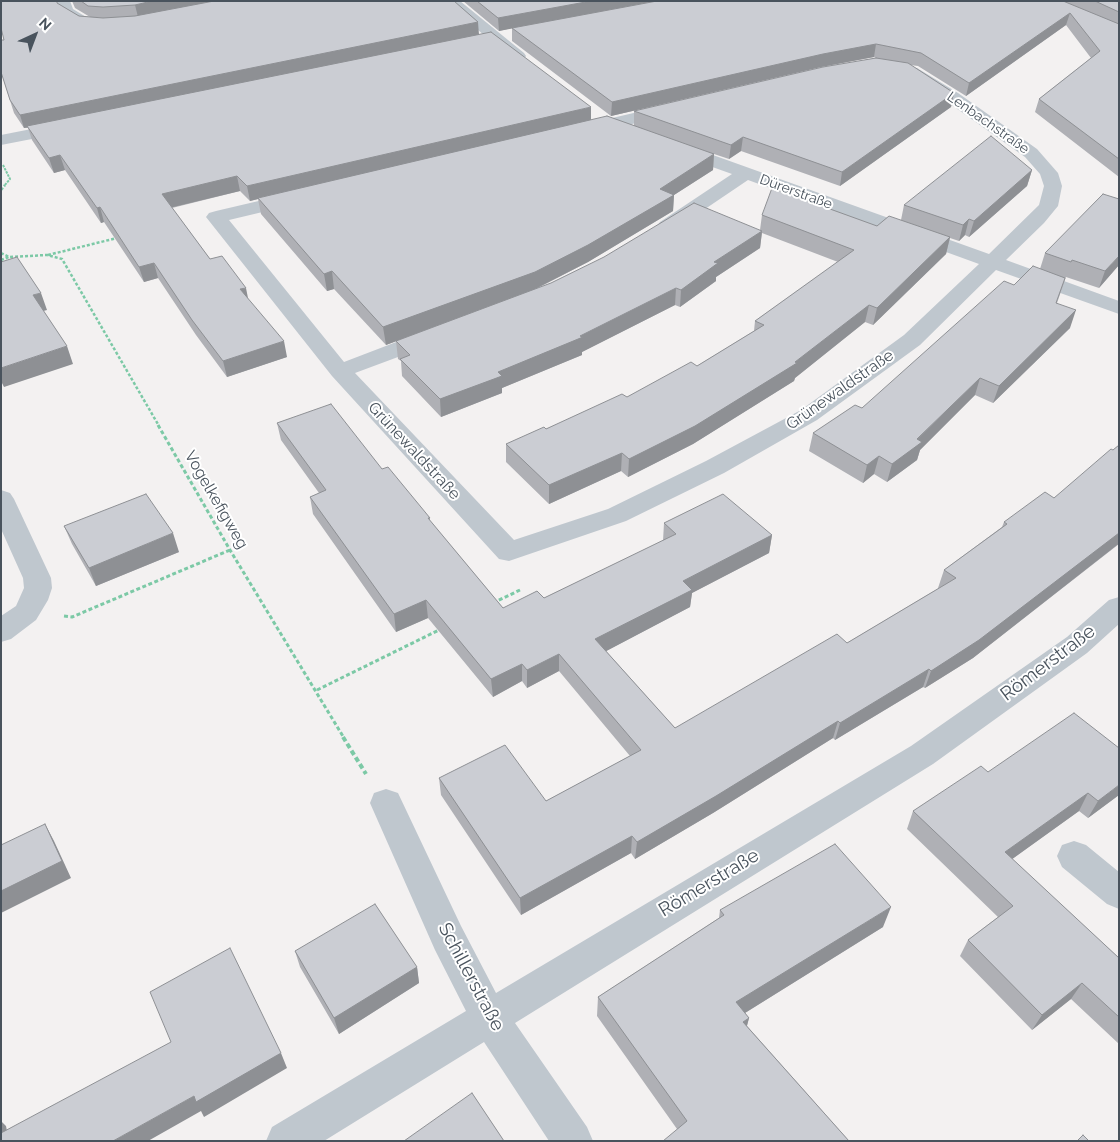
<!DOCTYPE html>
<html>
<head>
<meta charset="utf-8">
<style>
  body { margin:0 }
  #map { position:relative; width:1120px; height:1142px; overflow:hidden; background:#f3f1f1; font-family:Raleway,sans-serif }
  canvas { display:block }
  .frame { position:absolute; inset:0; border:2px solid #49535d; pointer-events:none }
  .north { position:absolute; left:10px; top:10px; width:50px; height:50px; -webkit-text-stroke:4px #fff; paint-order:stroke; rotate:43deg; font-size:14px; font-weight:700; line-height:20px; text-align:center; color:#49535d }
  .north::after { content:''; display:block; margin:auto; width:18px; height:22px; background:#49535d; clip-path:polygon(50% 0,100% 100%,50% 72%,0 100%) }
</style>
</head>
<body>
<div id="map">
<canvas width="1120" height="1142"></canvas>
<div class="frame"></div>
<div class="north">N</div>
</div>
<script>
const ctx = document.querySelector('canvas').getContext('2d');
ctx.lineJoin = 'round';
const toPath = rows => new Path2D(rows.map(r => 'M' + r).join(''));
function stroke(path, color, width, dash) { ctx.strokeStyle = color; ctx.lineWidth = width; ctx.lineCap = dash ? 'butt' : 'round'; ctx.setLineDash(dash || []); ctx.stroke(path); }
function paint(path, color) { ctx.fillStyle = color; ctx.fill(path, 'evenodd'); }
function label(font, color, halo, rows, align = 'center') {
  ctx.font = font + ' Raleway,sans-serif'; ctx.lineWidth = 4; ctx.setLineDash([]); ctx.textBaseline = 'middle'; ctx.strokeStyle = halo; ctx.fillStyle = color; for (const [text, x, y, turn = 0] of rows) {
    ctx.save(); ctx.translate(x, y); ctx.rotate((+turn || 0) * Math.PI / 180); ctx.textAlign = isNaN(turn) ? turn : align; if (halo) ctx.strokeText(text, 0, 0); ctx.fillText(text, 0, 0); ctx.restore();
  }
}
stroke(toPath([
  [3,165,10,179,4,186]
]), '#7cc9a6', 2, [2.5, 1]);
stroke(toPath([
  [1,190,5,185],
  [1,253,9,257,47,255,62,259,159,426],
  [48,255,117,238],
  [1,260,9,257]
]), '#7cc9a6', 2.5, [3, 2]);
stroke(toPath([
  [158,425,230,550,344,738],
  [493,603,520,590],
  [64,616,72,617,230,550],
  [317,690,441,629]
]), '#7cc9a6', 3, [4, 2.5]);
stroke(toPath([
  [343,737,366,774]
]), '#7cc9a6', 4, [5, 3]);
paint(toPath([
  [56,1,70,1,73,9,91,20,104,21,106,24,104,27,99,28,83,27,62,14,56,1],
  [444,1,460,1,524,53,526,56,524,59,512,59,444,1],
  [874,59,917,68,958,93,1037,149,1058,173,1062,186,1058,206,1044,223,1006,260,1119,301,1119,314,996,270,920,345,817,420,724,473,626,521,509,561,499,559,332,376,206,217,209,213,216,211,821,69,874,59],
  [874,69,906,75,946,101,1025,157,1040,174,1044,186,1039,205,989,254,685,145,679,144,673,145,670,149,673,153,732,174,660,222,657,226,660,230,667,232,674,230,748,180,979,264,904,335,801,410,706,461,608,509,514,540,355,373,441,341,444,336,441,331,433,329,425,331,344,362,229,220,821,79,874,69],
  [67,122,73,123,76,127,73,131,1,145,1,135,67,122],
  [1,490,10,493,14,499,51,578,52,588,48,600,36,620,11,639,1,642,1,616,16,606,24,588,23,578,1,529,1,490],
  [1119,597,1119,624,1087,653,933,764,515,1023,587,1127,593,1141,549,1141,484,1042,324,1141,266,1141,272,1127,466,1011,435,950,370,803,374,793,386,789,398,793,461,926,496,993,911,746,1067,637,1109,600,1119,597],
  [1074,841,1086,845,1119,872,1119,909,1107,904,1062,867,1057,856,1062,845,1074,841]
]), '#bfc7ce');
paint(toPath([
  [72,1,454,1,479,34,591,120,634,125,634,111,876,58,874,57,821,67,611,116,512,41,512,28,499,31,463,1,1119,1,1119,177,1035,112,1039,99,1091,58,1066,25,966,96,918,66,910,65,954,93,951,107,840,186,741,151,729,159,714,154,713,170,674,195,673,211,588,262,536,289,760,230,762,215,877,226,901,220,904,205,1032,170,1027,186,969,237,965,235,959,241,950,238,946,254,873,325,865,322,795,378,794,381,693,444,628,477,621,471,549,504,506,462,506,444,546,429,627,397,697,366,754,331,755,321,838,262,762,233,760,248,716,277,716,281,680,307,675,305,582,352,582,355,502,388,502,393,441,417,402,376,401,361,398,359,396,341,516,296,386,345,334,289,327,291,261,214,258,199,250,201,240,191,172,208,210,259,248,299,287,357,227,377,196,335,158,278,144,282,104,222,101,223,65,170,54,173,32,140,28,128,24,128,14,113,1,72,4,40,57,3,79,16,90,17,75,8],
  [1045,253,1119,265,1099,288,1066,277,1057,303,1070,328,993,403,975,395,920,450,917,460,887,482,874,474,863,483,809,451,813,433,862,408,1040,269],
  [277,423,382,469,430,518,430,521,503,608,544,598,663,541,664,523,772,535,769,553,692,593,690,607,606,651,675,728,847,643,939,588,938,588,944,570,1002,527,1004,522,1054,498,1119,445,1119,544,973,658,925,688,923,687,835,740,833,738,713,813,635,859,631,853,521,915,441,795,439,778,546,801,630,756,559,671,527,688,522,681,493,697,428,618,396,632,313,514,310,497,319,493,281,440],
  [64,526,179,552,96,586,72,544],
  [988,772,1119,795,1088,818,1079,811,1012,859,1119,958,1119,1044,1071,999,1032,1030,960,956,968,940,998,917,907,829,913,811],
  [720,910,883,927,745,1013,749,1018,747,1026,849,1141,677,1129,597,1016,598,997,719,918],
  [295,951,417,967,419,983,339,1034,300,967]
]), '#afb0b5');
paint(toPath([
  [152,1,216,1,138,17,135,5],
  [591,1,656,1,499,31,498,18],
  [1070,13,1066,25,966,96,969,83],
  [478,22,479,35,24,128,20,115],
  [876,44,874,57,821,67,611,116,612,102,823,54],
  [954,93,951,107,840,186,842,172],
  [591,107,591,121,258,198,258,199,250,201,247,186],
  [743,137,741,151,729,159,731,145],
  [714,154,713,170,674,195,673,211,588,262,535,289,386,345,383,327,660,189],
  [60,155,65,170,54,173,49,158],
  [1032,170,1027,186,969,237,974,221],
  [237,176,240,191,165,209,162,194],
  [100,207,104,222,101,223,97,208],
  [969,219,965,235,959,241,963,225],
  [762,231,760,248,716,277,716,281,680,307,681,290,714,262],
  [950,237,946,254,873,325,877,308],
  [1119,256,1119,265,1099,288,1105,271],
  [154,263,158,278,144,282,139,267],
  [332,271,334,289,327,291,324,274],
  [246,288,249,303,240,289],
  [676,288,675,305,582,352,582,355,502,388,502,393,441,417,440,399,498,372,580,336],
  [41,293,47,310,40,312,33,295],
  [869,305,865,322,795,378,794,381,693,444,628,477,629,459,795,362],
  [1076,310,1070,328,993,403,999,386],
  [284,341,287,357,227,377,223,361],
  [67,346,73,364,4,387,1,381,1,368],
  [980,378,975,395,920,450,917,460,887,482,892,464],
  [622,453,621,471,549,504,549,485],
  [879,456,874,474,863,483,867,465],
  [173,533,179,552,96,586,89,568],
  [1119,533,1119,544,1117,545,973,658,925,688,931,671],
  [772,535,769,553,692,593,690,607,595,657,595,639,683,581],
  [426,600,428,618,396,632,394,614],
  [559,654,559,671,527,688,527,670],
  [522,664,522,681,493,697,491,679],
  [929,669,923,687,835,740,840,723],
  [838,721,833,738,713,813,635,859,637,842],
  [1119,785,1119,795,1088,818,1098,801],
  [1088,793,1079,811,997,870,1005,852],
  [45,824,54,841,71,878,1,913,1,891],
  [632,836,631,853,521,915,520,898],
  [891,907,883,927,732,1021,736,1002],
  [417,967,419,983,339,1034,334,1018],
  [1082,983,1071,999,1032,1030,1042,1015],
  [749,1018,744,1036,743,1022],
  [281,1053,287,1068,204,1117,201,1111,148,1141,113,1141,194,1096],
  [1,1121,6,1126,9,1141,1,1137]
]), '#8e9094');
const building = toPath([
  [1,1,57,1,57,3,79,16,103,18,135,16,214,1,454,1,478,22,20,115,10,100,1,72,1,40,4,40,1,28,1,1],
  [81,1,152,1,135,5,103,7,88,6,81,1],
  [477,1,591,1,498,18,477,1],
  [657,1,1063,1,1119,24,1119,159,1039,99,1100,51,1070,13,969,83,921,53,876,44,823,54,612,102,512,28,657,1],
  [1095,1,1119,1,1119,12,1095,1],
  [491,32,591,107,247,186,237,176,162,194,210,259,222,256,246,288,240,289,284,341,223,361,192,320,154,263,139,267,100,207,97,208,60,155,49,158,27,126,491,32],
  [876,58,908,63,954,93,842,172,743,137,731,145,634,111,823,67,876,58],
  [607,116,714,154,660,189,674,195,588,245,535,272,383,327,332,271,324,274,258,198,607,116],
  [991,136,1032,170,974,221,969,219,963,225,904,205,991,136],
  [772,188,877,226,889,216,950,237,877,308,869,305,795,362,797,363,695,426,629,459,622,453,549,485,506,444,544,427,546,429,622,394,627,397,691,362,697,366,764,325,755,321,854,250,762,215,772,188],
  [1103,194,1119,199,1119,256,1105,271,1072,260,1071,262,1045,253,1103,194],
  [694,203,762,231,714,262,718,263,681,290,676,288,580,336,583,337,498,372,502,376,440,399,400,359,410,355,396,341,551,283,604,257,694,203],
  [17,257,41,293,33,295,67,346,1,368,1,262,17,257],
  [1033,266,1065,278,1056,303,1076,310,999,386,980,378,917,439,922,442,892,464,879,456,867,465,813,433,855,405,862,408,1004,281,1014,285,1033,266],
  [331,404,382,469,388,467,430,518,428,518,503,608,537,591,544,598,676,534,664,523,723,494,772,535,683,581,692,590,595,639,675,728,837,634,847,643,956,578,944,570,1007,524,1004,522,1045,492,1054,498,1111,449,1113,450,1119,445,1119,533,979,640,931,671,929,669,840,723,838,721,716,796,637,842,632,836,520,898,439,778,505,745,546,801,641,750,559,654,527,670,522,664,491,679,426,600,394,614,310,497,326,490,277,423,331,404],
  [146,494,173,533,89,568,64,526,146,494],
  [1074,713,1119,748,1119,785,1098,801,1088,793,1005,852,1119,958,1119,1017,1082,983,1042,1015,968,940,1013,906,913,811,981,766,988,772,1074,713],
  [45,824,62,861,1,891,1,845,45,824],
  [835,844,891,907,736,1002,749,1018,743,1022,849,1141,663,1141,687,1121,598,997,724,915,720,910,835,844],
  [375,904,417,967,334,1018,295,951,375,904],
  [230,948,281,1053,196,1102,194,1096,113,1141,1,1141,1,1133,171,1042,150,992,230,948],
  [472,1093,504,1141,404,1141,472,1093],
  [1083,1135,1089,1141,1077,1141,1083,1135]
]);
paint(building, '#cbcdd3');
stroke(building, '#8e9094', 1);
label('14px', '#49535d', '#fff', [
  ["Lenbachstraße",988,123,35],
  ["Dürerstraße",796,192,20]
]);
label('16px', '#49535d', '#fff', [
  ["Grünewaldstraße",840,390,-35],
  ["Grünewaldstraße",414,451,47],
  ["Vogelkefigweg",216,500,60]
]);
label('19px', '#49535d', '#fff', [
  ["Römerstraße",1048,663,-37],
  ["Römerstraße",709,883,-31],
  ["Schillerstraße",471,977,62]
]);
</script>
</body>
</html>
